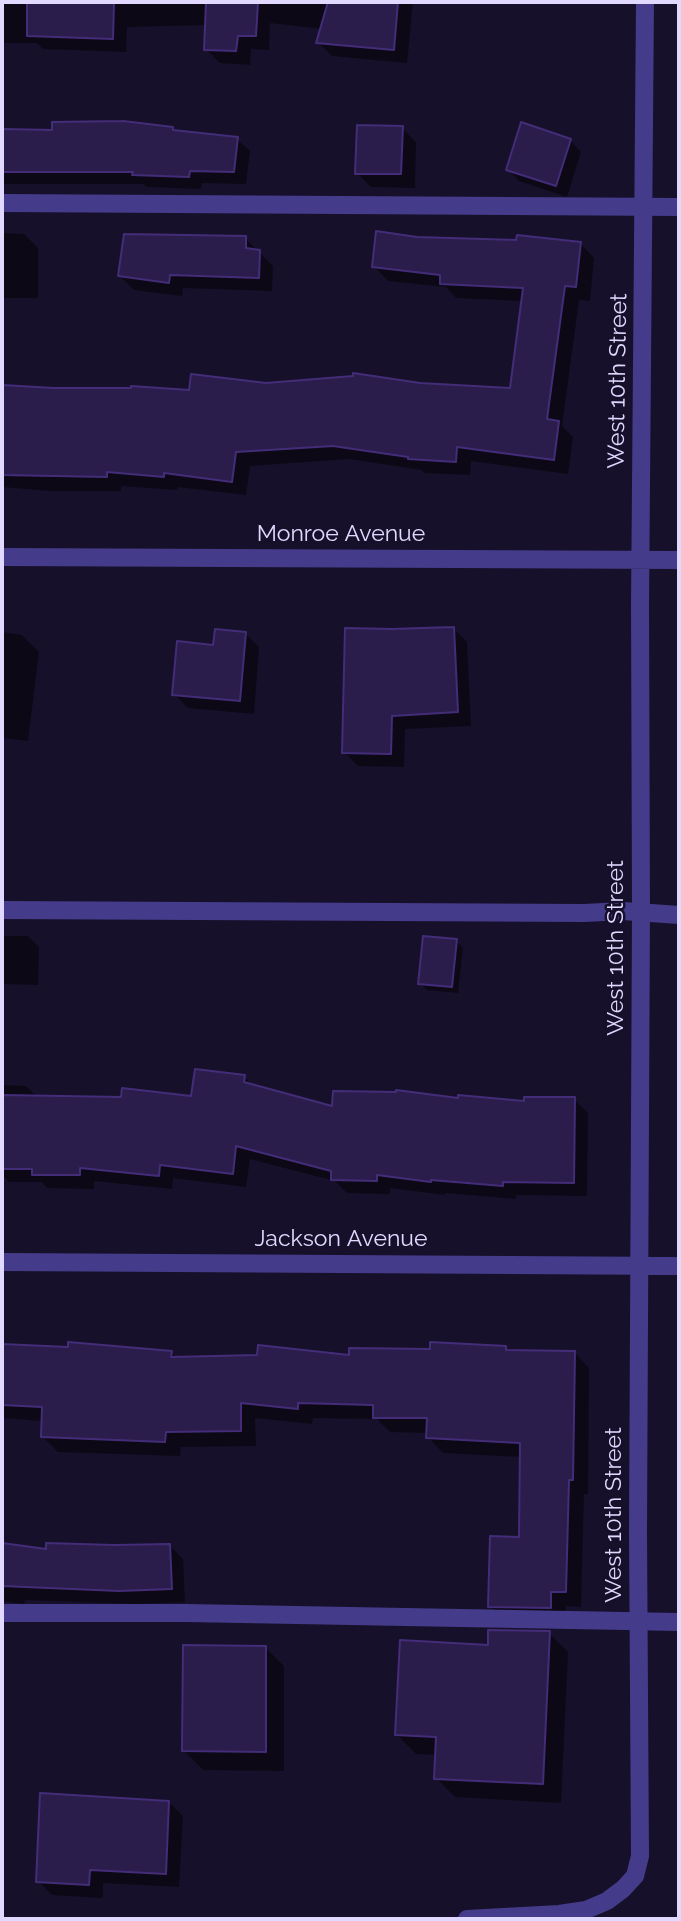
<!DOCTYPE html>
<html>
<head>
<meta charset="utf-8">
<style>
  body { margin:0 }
  #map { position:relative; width:681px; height:1921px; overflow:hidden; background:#17102a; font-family:Raleway,sans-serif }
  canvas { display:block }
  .frame { position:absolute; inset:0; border:4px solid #e1d9ff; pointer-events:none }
</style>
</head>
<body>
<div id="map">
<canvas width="681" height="1921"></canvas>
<div class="frame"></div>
</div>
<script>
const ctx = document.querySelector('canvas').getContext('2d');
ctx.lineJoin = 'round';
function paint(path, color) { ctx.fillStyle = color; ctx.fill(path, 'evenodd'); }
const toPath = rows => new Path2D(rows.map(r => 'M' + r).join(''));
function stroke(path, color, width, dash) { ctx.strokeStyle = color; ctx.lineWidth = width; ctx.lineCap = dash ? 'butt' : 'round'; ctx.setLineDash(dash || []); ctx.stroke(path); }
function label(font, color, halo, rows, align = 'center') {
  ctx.font = font + ' Raleway,sans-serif'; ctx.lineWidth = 5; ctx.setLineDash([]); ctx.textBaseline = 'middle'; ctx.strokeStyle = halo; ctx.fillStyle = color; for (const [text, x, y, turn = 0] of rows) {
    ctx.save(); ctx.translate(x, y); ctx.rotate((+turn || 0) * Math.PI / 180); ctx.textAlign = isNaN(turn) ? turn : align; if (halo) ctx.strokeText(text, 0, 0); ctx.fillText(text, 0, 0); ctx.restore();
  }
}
paint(toPath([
  [2,2,413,2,407,63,332,56,318,42,322,29,270,23,269,50,251,49,250,65,220,63,206,49,207,25,127,27,126,52,43,49,37,43,2,43],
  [173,128,177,132,237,139,250,151,246,184,202,183,201,189,147,187,143,184,2,184,2,130,54,132],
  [402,128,416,142,415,188,371,187,357,173],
  [570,140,581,152,567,197,519,181,508,169],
  [2,233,24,234,38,248,38,298,2,298],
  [245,238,273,266,272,291,183,288,182,296,134,290,120,276],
  [417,239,580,243,594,258,590,301,579,300,562,426,573,437,568,474,471,461,470,475,424,473,422,470,349,459,250,466,246,495,178,487,177,490,121,486,121,491,51,491,2,487,2,386,54,390,190,392,266,385,420,384,512,390,523,301,456,298,446,287,388,281,374,266],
  [453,628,467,642,471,726,405,729,404,767,358,766,344,752,392,631],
  [2,632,22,635,39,652,28,741,2,738],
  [245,633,259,647,254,714,188,708,174,694,215,647],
  [2,936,28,936,39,947,38,985,2,984],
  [456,941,463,948,458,993,427,990,420,983],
  [244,1077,254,1087,334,1108,460,1100,525,1103,574,1099,588,1113,587,1196,516,1195,516,1199,445,1193,445,1195,390,1188,390,1194,347,1193,335,1181,250,1159,246,1187,173,1178,172,1189,94,1181,94,1189,47,1188,42,1182,9,1182,2,1174,2,1085,26,1086,37,1097,193,1098],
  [2,1346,171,1352,177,1359,351,1357,506,1348,510,1352,574,1352,589,1368,588,1494,584,1494,581,1607,566,1606,565,1623,506,1622,490,1606,521,1539,521,1457,443,1453,428,1437,428,1433,390,1432,377,1419,313,1418,312,1424,255,1418,256,1446,181,1447,180,1456,58,1452,43,1437,43,1421,2,1418],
  [2,1545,48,1551,169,1545,183,1559,185,1602,134,1604,25,1600,24,1604,2,1601],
  [549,1633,568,1652,561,1803,455,1797,436,1778,437,1755,416,1754,397,1735,489,1646],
  [265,1647,284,1666,284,1771,203,1770,184,1751],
  [169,1802,183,1816,179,1887,103,1883,103,1898,52,1895,38,1881]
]), '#0007');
const building = toPath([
  [27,2,114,2,113,39,27,36,27,2],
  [206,2,258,2,256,36,238,36,236,51,204,50,206,2],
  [328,2,398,2,394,50,316,43,328,2],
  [123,121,173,127,173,130,238,137,234,172,190,171,189,177,132,175,133,172,2,172,2,129,52,130,52,122,123,121],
  [521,122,571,139,556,186,506,170,521,122],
  [357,125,403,126,401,174,355,174,357,125],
  [376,231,417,237,516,240,517,235,581,242,576,287,565,286,547,419,559,421,554,460,457,447,456,462,408,459,408,457,333,446,236,452,232,482,164,473,164,477,107,472,107,477,2,475,2,385,54,388,131,388,131,386,189,390,191,374,266,383,353,376,353,373,420,383,510,388,523,288,440,284,440,275,372,267,376,231],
  [124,234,246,236,246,248,260,250,259,278,170,275,169,283,118,276,124,234],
  [454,627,458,712,392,716,391,754,342,753,345,628,392,629,454,627],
  [215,629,246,632,240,701,172,695,177,641,213,645,215,629],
  [423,936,457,939,452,987,418,984,423,936],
  [195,1069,245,1075,244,1082,332,1106,333,1091,396,1092,396,1090,458,1098,458,1095,524,1101,524,1097,575,1097,574,1183,503,1182,503,1186,431,1180,431,1182,377,1175,377,1181,331,1180,331,1171,236,1146,233,1174,160,1165,159,1176,80,1168,80,1175,32,1175,32,1169,2,1169,2,1095,121,1097,122,1088,191,1096,195,1069],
  [68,1342,172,1351,171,1357,257,1355,258,1345,349,1355,349,1348,430,1349,430,1342,506,1346,506,1350,575,1351,573,1480,569,1480,566,1592,551,1592,551,1608,488,1607,490,1536,519,1537,520,1443,426,1438,427,1418,373,1418,373,1405,298,1403,298,1409,241,1403,241,1431,166,1432,165,1442,41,1437,42,1407,2,1405,2,1344,68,1347,68,1342],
  [2,1543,46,1549,46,1543,114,1545,170,1544,172,1589,119,1591,2,1586,2,1543],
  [488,1630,550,1631,543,1784,434,1779,436,1737,395,1735,400,1640,488,1645,488,1630],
  [183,1645,266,1646,266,1752,182,1751,183,1645],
  [40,1793,169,1801,166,1874,90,1870,89,1885,36,1882,40,1793]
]);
paint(building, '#2a1c4b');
stroke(building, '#432d78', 2);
stroke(toPath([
  [2,203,679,207],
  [2,910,584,913,623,911,679,915],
  [2,1613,187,1613,679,1622]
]), '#443b8a', 18);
stroke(toPath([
  [2,557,679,560],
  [2,1262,679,1266],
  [467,1919,559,1914,586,1910,607,1901,623,1889,635,1876,640,1856,638,1531,641,911,640,604,645,2]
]), '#443b8a', 18);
label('23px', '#e1d9ff', '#17102a', [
  ["West 10th Street",618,381,-89],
  ["Monroe Avenue",341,534],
  ["West 10th Street",616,948,-90],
  ["Jackson Avenue",341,1239],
  ["West 10th Street",614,1515,-90]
]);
</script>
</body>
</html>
